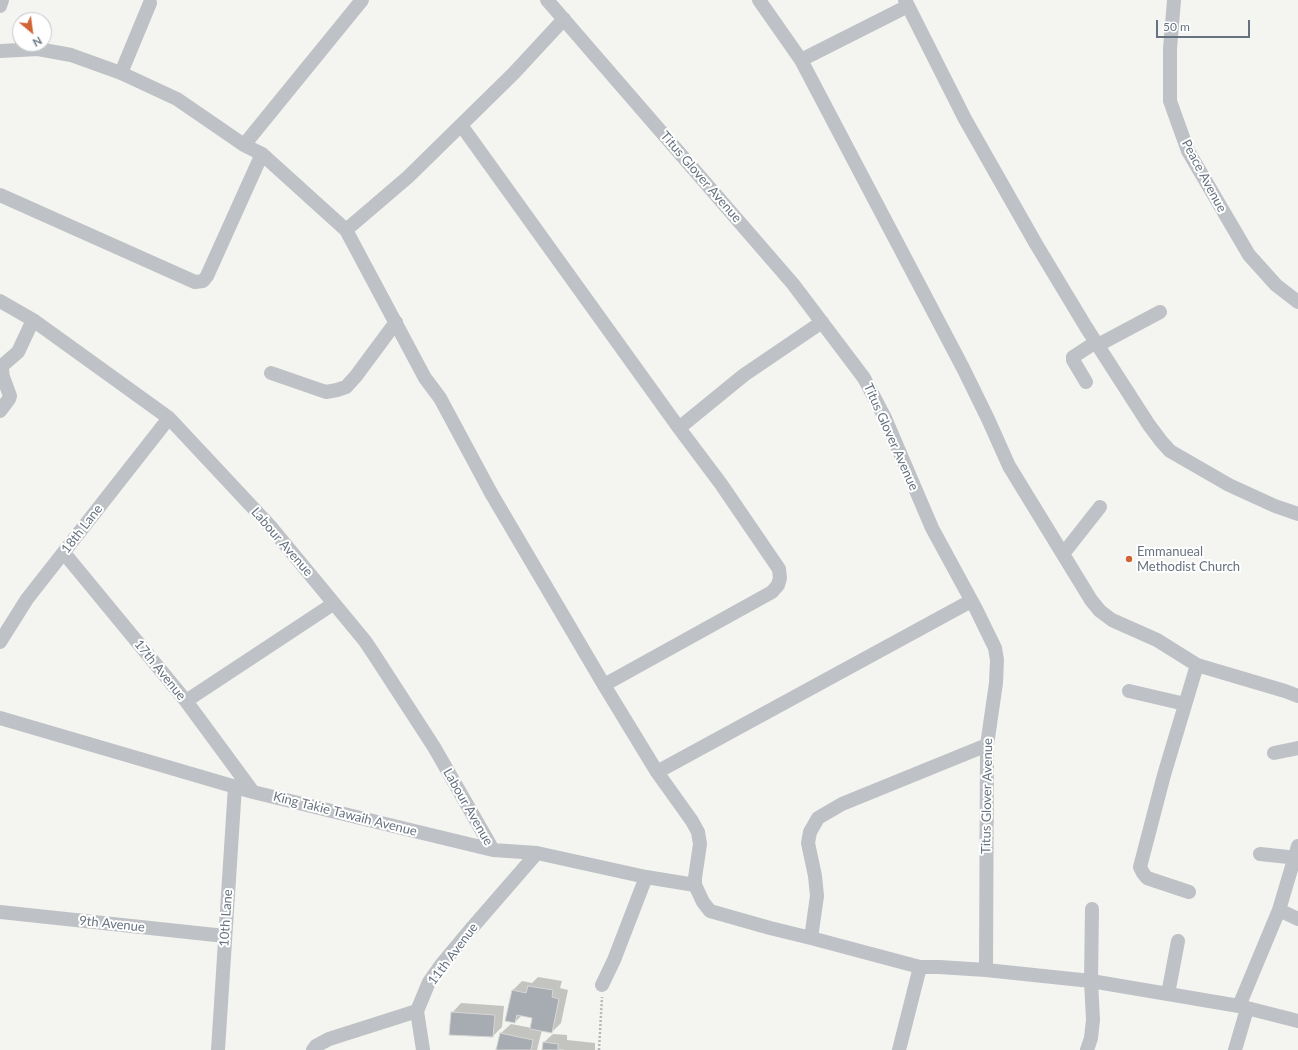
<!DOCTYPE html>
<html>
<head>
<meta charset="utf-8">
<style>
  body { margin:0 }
  #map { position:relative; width:1298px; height:1050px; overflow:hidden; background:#f4f4f1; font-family:Lato,sans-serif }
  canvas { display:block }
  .north { position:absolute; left:12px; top:12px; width:40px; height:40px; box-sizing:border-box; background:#fff; border:1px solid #c2c7cc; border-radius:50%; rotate:151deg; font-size:11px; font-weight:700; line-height:16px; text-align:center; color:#66727f }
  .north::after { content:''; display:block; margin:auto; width:14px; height:18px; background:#d16435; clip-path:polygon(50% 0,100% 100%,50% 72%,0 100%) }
  .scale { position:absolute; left:1156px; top:20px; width:94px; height:18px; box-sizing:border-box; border:2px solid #66727f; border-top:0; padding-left:5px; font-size:12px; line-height:14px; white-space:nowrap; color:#66727f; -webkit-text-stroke:3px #fff; paint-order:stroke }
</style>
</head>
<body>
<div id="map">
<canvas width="1298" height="1050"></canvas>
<div class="north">N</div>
<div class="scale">50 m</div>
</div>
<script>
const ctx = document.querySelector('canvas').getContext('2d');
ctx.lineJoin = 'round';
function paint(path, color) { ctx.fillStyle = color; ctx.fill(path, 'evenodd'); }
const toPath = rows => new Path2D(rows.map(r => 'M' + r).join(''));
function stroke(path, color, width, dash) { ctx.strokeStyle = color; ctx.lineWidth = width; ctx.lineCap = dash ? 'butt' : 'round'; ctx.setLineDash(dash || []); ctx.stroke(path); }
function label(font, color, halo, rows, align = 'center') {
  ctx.font = font + ' Lato,sans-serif'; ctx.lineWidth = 4; ctx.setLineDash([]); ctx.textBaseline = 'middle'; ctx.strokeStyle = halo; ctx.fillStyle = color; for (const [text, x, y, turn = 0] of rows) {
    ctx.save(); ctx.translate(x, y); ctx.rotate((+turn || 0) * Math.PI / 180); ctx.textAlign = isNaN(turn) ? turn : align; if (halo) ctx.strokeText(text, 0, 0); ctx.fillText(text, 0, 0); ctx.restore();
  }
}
paint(toPath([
  [538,977,562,981,560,988,568,990,561,1023,552,1032,542,1030,537,1050,497,1050,501,1033,511,1024,532,1028,534,1017,522,1015,515,1022,513,990,522,981,532,983],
  [461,1003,504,1006,502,1027,493,1036,452,1013],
  [553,1034,567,1035,567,1040,595,1043,595,1050,543,1050,543,1043]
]), '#0003');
const building = toPath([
  [528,986,553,990,552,997,559,999,552,1033,530,1029,532,1018,517,1015,515,1023,505,1021,512,990,526,993,528,986],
  [451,1012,495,1015,493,1037,449,1035,451,1012],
  [500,1033,533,1040,531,1050,496,1050,500,1033],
  [543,1042,558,1044,558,1049,564,1050,542,1050,543,1042]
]);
paint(building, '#a6acb1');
stroke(building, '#d6d6d4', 1);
stroke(toPath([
  [599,1050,602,997]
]), '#b6b8bb', 2.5, [2, 2]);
stroke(toPath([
  [547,0,793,284,864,378,885,418,932,528,976,609,995,648,997,660,996,683,987,745,986,970],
  [759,0,801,60,963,368,988,419,1009,466,1091,600,1100,611,1112,620,1157,640,1197,665,1285,691,1298,696],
  [905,0,965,119,1036,244,1086,327,1149,425,1161,441,1170,451,1229,485,1275,506,1298,514],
  [1174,0,1170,49,1170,101,1188,151,1249,255,1276,285,1298,302],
  [0,6,2,0],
  [0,51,38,49,71,55,121,73,177,99,244,145,262,154,346,230,425,378,440,398,491,493,604,685,657,772,692,821,698,832,700,844,695,878,695,885,703,902,710,911,770,928,811,938,920,967,939,967,986,970,1091,981,1239,1006,1298,1021],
  [801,60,908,6],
  [121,73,150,3],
  [461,125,679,428,721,484,779,569,780,578,778,585,772,592,604,685],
  [244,145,362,0],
  [0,195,195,282,203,281,207,276,262,154],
  [346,230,408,177,514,73,564,19],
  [0,301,33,320,169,418,270,526,365,641,375,656,434,747,493,850],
  [1098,345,1160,312],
  [271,373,326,392,337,390,346,387,356,376,396,322],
  [1086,382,1073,360,1073,357,1096,342],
  [0,411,9,399,10,396,3,377,2,370,3,365,18,352,33,320],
  [679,428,744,375,822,322],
  [64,553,186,701,253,792],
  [1063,554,1100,507],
  [0,642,27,599,169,418],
  [1129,691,1185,704],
  [186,701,333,604],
  [0,718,253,792,493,850,537,853,646,877,695,885],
  [1274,753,1298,748],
  [657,772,971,601],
  [1260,854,1298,858],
  [1189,892,1147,878,1143,873,1140,867,1164,775,1197,665],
  [1279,910,1298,919],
  [0,912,225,936],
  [811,938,817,896,815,876,808,843,810,832,818,818,842,804,987,745],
  [602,985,614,960,646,877],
  [1168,994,1178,941],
  [1239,1006,1279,910,1298,846],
  [417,1011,423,1050],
  [218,1050,235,786],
  [313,1050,316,1046,329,1039,417,1011,429,982,441,965,471,929,537,853],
  [899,1050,920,967],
  [1087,1050,1091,1038,1093,1020,1091,981,1092,909],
  [1235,1050,1247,1009]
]), '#bec1c5', 14);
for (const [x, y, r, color] of [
  [1129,559,4,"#d16435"]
]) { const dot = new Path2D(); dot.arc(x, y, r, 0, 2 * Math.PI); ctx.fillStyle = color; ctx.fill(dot); stroke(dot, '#fff', 1.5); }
label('13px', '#66727f', '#fff', [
  ["Peace Avenue",1204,176,62],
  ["Titus Glover Avenue",701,177,49],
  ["Titus Glover Avenue",891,437,66],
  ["18th Lane",82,529,-52],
  ["Labour Avenue",282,542,49],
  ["17th Avenue",160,670,51],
  ["Titus Glover Avenue",987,796,-89],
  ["Labour Avenue",468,807,60],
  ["King Takie Tawaih Avenue",345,814,14],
  ["10th Lane",226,918,-86],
  ["9th Avenue",112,924,6],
  ["11th Avenue",453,954,-53]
]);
label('13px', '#66727f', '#fff', [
  ["Emmanueal",1137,552],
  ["Methodist Church",1137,567]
], 'left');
</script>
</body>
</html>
